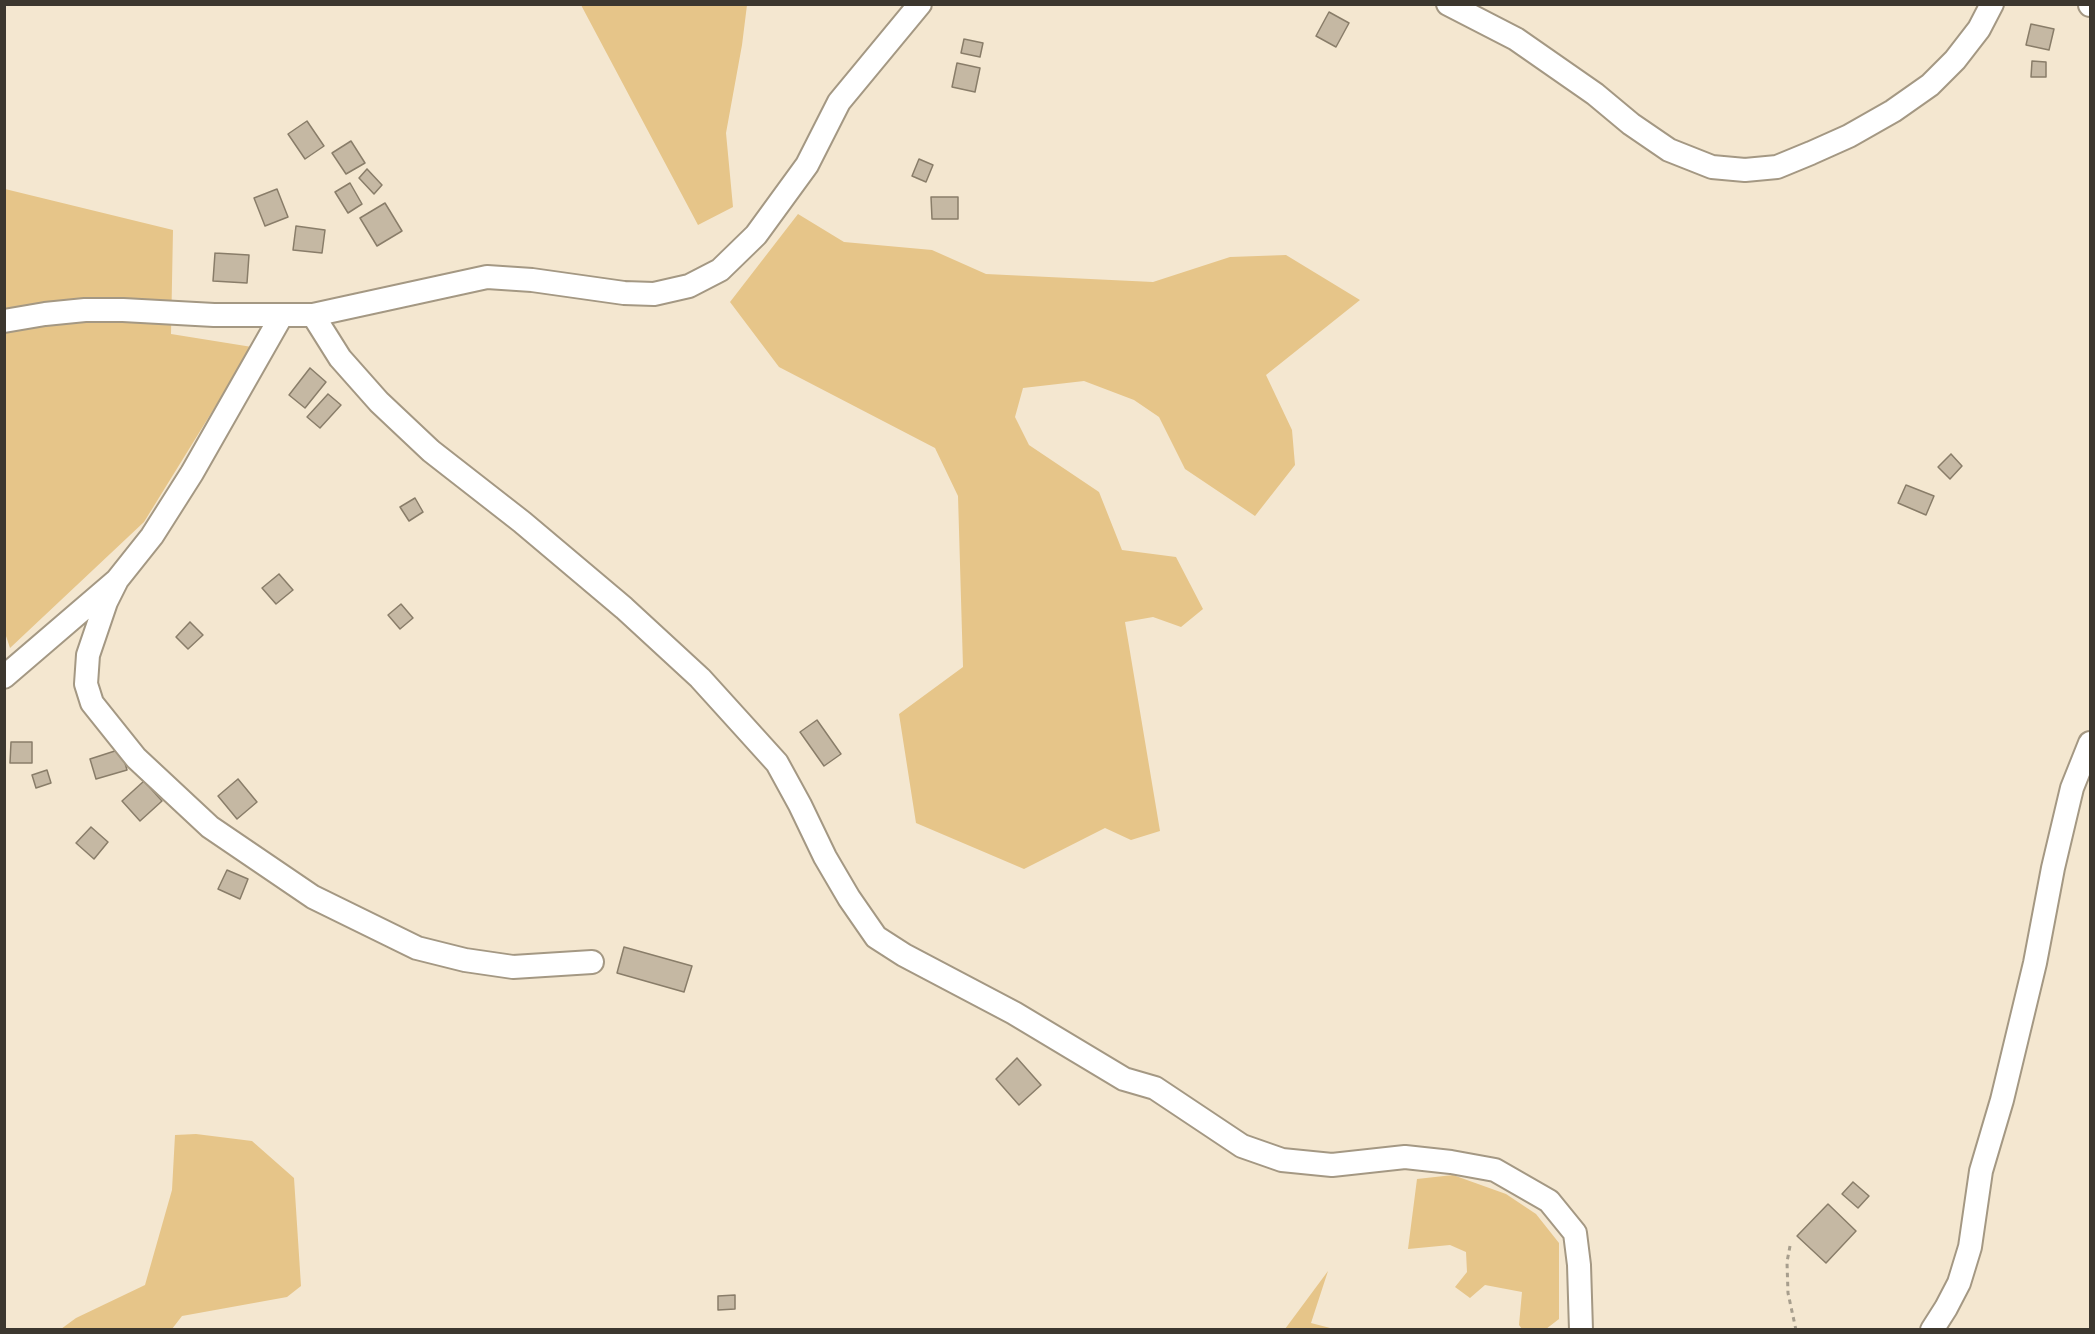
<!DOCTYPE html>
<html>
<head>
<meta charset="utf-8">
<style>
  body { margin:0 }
  #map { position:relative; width:2095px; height:1334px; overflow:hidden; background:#f4e7d0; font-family:Rubik,sans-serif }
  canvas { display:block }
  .frame { position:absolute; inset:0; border:6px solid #3c372f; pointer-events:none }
</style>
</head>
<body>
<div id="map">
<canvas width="2095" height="1334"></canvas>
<div class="frame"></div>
</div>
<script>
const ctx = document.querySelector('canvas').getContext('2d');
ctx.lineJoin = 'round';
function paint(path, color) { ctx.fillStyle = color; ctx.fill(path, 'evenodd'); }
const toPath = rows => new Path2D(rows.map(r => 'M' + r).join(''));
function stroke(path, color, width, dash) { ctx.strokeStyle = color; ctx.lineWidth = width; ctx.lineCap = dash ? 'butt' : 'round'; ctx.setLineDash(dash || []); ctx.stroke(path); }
paint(toPath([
  [581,5,747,5,742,45,726,133,733,207,698,225],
  [5,189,173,230,171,334,252,347,144,522,10,648,5,633],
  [798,214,844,242,932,250,986,274,1153,282,1230,257,1286,255,1360,300,1266,375,1292,430,1295,465,1255,516,1185,469,1159,417,1134,400,1084,381,1023,388,1015,417,1029,445,1099,492,1122,550,1176,557,1203,609,1181,627,1153,617,1125,622,1160,831,1131,840,1105,828,1024,869,916,823,899,714,963,667,958,496,935,448,779,367,730,302],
  [196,1134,252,1141,294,1178,301,1286,287,1297,182,1316,172,1329,61,1329,76,1318,145,1285,172,1190,175,1135],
  [1453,1175,1506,1194,1536,1214,1559,1243,1559,1319,1546,1329,1522,1329,1519,1325,1522,1292,1485,1285,1470,1298,1455,1287,1467,1272,1466,1252,1450,1245,1408,1249,1417,1179],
  [1328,1271,1311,1323,1334,1329,1285,1329]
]), '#e6c589');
const building = toPath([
  [1329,12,1349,23,1336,47,1316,36,1329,12],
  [2031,24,2054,29,2049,50,2026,45,2031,24],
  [964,39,983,43,980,57,961,53,964,39],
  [2032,61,2046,62,2046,77,2031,77,2032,61],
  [957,63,980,68,975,92,952,87,957,63],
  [307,121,324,146,305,159,288,134,307,121],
  [351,141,365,163,346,174,332,153,351,141],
  [919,159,933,165,926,182,912,176,919,159],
  [367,169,382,185,374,194,359,178,367,169],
  [350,183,362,204,348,213,335,192,350,183],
  [277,189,288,217,265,226,254,198,277,189],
  [931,197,958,197,958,219,932,219,931,197],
  [385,203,402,231,377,246,360,218,385,203],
  [296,226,325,230,322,253,293,250,296,226],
  [215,253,249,255,247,283,213,281,215,253],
  [310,368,326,382,305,408,289,395,310,368],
  [328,394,341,405,320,428,307,417,328,394],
  [1951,454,1962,466,1950,479,1938,467,1951,454],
  [1906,485,1934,496,1926,515,1898,503,1906,485],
  [415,498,423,512,409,521,400,507,415,498],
  [279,574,293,590,276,604,262,588,279,574],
  [401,604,413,618,400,629,388,615,401,604],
  [190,622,203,635,188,649,176,637,190,622],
  [817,720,841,754,824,766,800,732,817,720],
  [11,742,32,742,32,763,10,763,11,742],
  [121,749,127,770,96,779,90,759,121,749],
  [47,770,51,783,36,788,32,775,47,770],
  [238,779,257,802,237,819,218,796,238,779],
  [144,781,162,801,140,821,122,801,144,781],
  [91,827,108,842,94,859,76,843,91,827],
  [227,870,248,879,240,899,218,889,227,870],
  [624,947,692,966,684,992,617,973,624,947],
  [1017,1058,1041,1085,1019,1105,996,1079,1017,1058],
  [1853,1182,1869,1196,1858,1208,1842,1194,1853,1182],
  [1828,1204,1856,1231,1826,1263,1797,1236,1828,1204],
  [735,1295,735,1309,718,1310,718,1296,735,1295]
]);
paint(building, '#c5b8a3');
stroke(building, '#897d69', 1.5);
const minor = toPath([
  [1448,4,1516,39,1595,94,1631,124,1669,150,1712,167,1745,170,1777,167,1811,153,1849,136,1893,111,1930,85,1955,60,1979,29,1992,4],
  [2090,4,2090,5],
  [313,315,340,358,379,402,431,451,522,522,624,608,700,678,739,721,777,763,800,805,825,857,849,898,876,937,904,955,1014,1013,1124,1079,1155,1088,1242,1146,1282,1160,1332,1165,1405,1157,1451,1162,1495,1170,1549,1201,1575,1233,1579,1265,1581,1330],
  [4,321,45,314,85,310,123,310,214,315,313,315,487,277,532,280,624,293,654,294,689,286,720,270,756,235,807,165,839,102,920,4],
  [117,580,106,602,88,655,86,684,92,703,136,758,210,827,313,897,417,948,465,960,513,967,592,962],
  [4,677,117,580,152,536,192,473,282,315],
  [1932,1330,1946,1308,1959,1283,1970,1247,1981,1171,2002,1100,2035,963,2053,868,2072,788,2090,743]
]);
stroke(minor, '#a49883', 26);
stroke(toPath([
  [1790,1246,1787,1262,1788,1293,1796,1330]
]), '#a79e8d', 3, [4.5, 4.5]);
stroke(minor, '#fff', 22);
</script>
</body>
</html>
